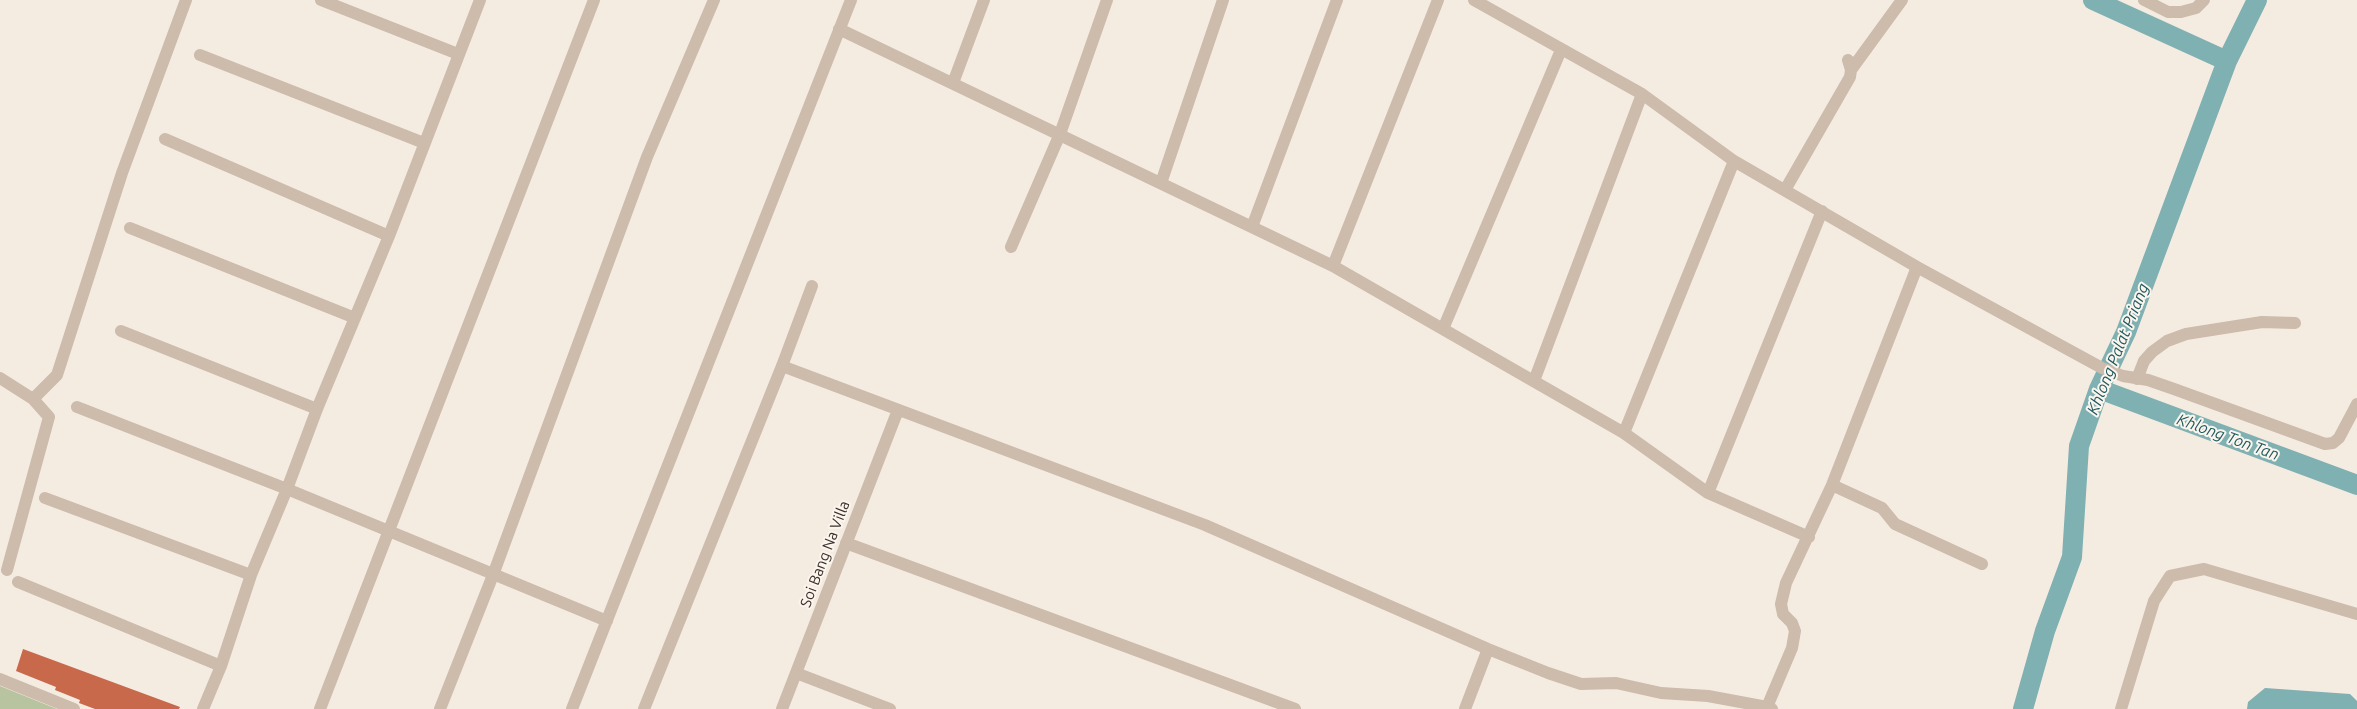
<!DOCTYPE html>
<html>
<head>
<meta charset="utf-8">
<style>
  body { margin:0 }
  canvas { display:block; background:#f4ebe1 }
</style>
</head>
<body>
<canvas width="2357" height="709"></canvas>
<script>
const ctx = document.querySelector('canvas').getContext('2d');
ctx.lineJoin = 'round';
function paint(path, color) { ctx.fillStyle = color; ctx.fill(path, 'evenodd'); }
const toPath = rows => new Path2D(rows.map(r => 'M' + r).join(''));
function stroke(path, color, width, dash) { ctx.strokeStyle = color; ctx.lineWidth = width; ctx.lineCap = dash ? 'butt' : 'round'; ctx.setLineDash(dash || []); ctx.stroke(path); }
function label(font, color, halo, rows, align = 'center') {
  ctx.font = font + ' Ubuntu,sans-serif'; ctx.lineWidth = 4; ctx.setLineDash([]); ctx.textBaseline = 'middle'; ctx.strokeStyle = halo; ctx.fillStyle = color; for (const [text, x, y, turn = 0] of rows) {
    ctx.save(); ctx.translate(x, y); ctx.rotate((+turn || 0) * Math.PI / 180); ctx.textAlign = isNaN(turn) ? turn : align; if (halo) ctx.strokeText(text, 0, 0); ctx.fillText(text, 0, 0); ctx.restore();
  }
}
paint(toPath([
  [0,686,57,709,0,709]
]), '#b8c4a0');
paint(toPath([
  [2265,688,2350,694,2357,701,2357,709,2247,709,2248,702]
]), '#7fb0b2');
stroke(toPath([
  [2093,0,2227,61],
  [2099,389,2357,485],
  [2023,709,2045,631,2072,557,2079,446,2099,389,2126,332,2227,61,2257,0]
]), '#7fb0b2', 20);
paint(toPath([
  [23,649,180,707,179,709,95,709,79,703,80,700,55,690,56,687,16,671]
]), '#c8694b');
stroke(toPath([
  [321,0,458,54],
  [1474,0,1642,94,1734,161,1917,267,2102,368,2123,376,2148,380,2174,389,2325,444,2333,443,2339,438,2357,404],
  [2144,0,2168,12,2181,12,2196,8,2204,0],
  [839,29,1333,266,1624,433,1708,493,1809,537],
  [200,55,424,143],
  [1851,70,1902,0],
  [953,83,984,0],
  [165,139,389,236],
  [1161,183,1223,0],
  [1785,190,1850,77,1851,70,1848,60],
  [1252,227,1337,0],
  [130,228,355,318],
  [1011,247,1060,134,1107,0],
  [1333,266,1438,0],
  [1443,329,1561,50],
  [121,331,317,409],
  [782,366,1205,525,1488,649,1548,673,1581,684,1616,683,1661,693,1708,696,1767,707],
  [0,378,33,399],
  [2137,379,2144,361,2152,352,2167,341,2186,334,2262,322,2295,323],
  [1534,381,1642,94],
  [77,407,287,489,607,621],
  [1624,433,1734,161],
  [1832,485,1882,508,1895,524,1982,564],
  [1708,493,1822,211],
  [45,498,251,575],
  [846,543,1295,709],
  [7,570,49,417,33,399,57,375,122,173,186,0],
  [18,582,221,666],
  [796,673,890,709],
  [0,679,74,709],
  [203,709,221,666,251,575,287,489,317,409,389,236,480,0],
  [320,709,594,0],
  [440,709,493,575,647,157,714,0],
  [572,709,851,0],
  [644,709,782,366,812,286],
  [782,709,898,410],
  [1465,709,1488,649],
  [1772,709,1767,707,1792,648,1795,631,1792,623,1783,614,1781,604,1786,583,1832,485,1917,267],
  [2121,709,2154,601,2170,576,2204,569,2357,614]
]), '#cdbbac', 12);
label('15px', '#3b302b', '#fbf5ee', [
  ["Soi Bang Na Villa",825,554,-69]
]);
label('italic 16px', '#1f5a5e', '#fbf5ee', [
  ["Khlong Palat Priang",2118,349,-68],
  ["Khlong Ton Tan",2228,437,20]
]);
</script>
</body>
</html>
